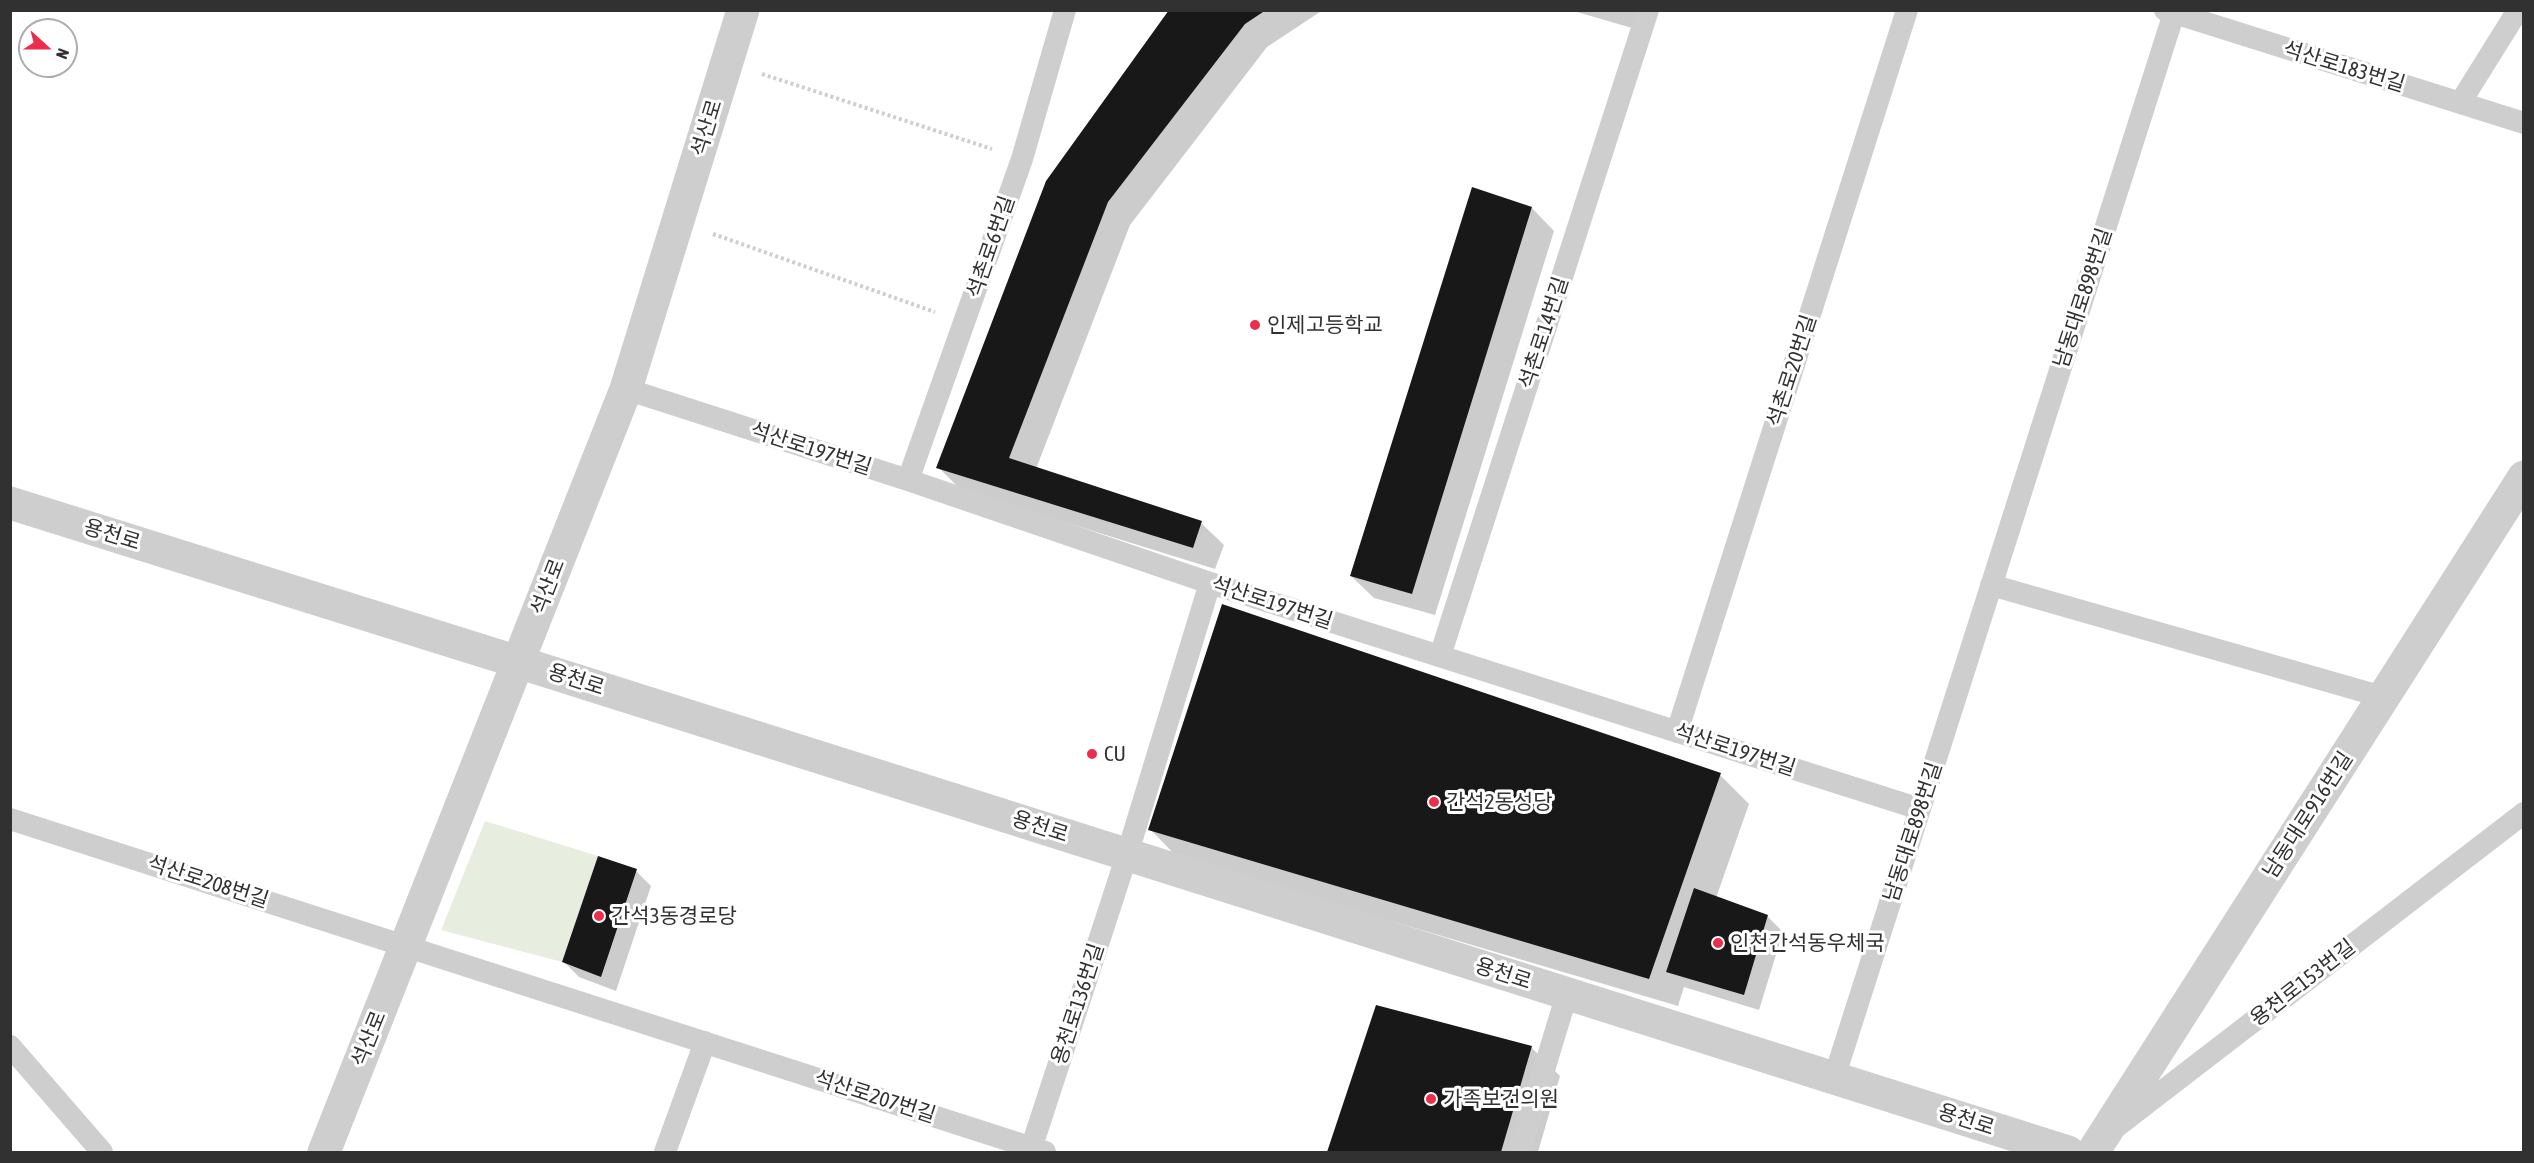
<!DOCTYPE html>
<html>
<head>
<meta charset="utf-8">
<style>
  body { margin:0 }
  #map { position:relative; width:2534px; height:1163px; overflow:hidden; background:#fff; font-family:"Asap Condensed",sans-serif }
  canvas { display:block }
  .frame { position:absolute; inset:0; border:12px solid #313131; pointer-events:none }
  .north { position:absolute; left:18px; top:18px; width:60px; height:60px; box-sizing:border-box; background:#fff; border:2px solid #adadad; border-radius:50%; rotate:111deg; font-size:16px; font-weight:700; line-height:24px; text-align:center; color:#313131 }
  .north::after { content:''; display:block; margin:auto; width:21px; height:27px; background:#ed2e4a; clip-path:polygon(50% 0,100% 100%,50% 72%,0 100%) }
</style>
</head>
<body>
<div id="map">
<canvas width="2534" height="1163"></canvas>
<div class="frame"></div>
<div class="north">N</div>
</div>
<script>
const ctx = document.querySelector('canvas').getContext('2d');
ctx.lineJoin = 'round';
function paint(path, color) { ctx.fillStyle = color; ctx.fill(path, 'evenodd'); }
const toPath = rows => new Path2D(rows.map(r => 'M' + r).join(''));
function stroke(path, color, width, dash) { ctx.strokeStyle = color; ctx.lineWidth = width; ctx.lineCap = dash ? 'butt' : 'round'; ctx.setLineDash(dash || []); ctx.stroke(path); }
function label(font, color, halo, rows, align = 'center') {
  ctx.font = font + ' "Asap Condensed","Noto Sans KR",sans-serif'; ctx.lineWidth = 6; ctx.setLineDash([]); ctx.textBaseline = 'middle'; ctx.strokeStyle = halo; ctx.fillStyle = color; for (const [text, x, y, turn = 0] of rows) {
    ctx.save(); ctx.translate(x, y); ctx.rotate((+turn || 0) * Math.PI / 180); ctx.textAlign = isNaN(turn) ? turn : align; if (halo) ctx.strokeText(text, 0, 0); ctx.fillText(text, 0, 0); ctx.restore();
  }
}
paint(toPath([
  [485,821,598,856,562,962,441,930]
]), '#e8eedf');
paint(toPath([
  [1171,10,1323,10,1267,47,1130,225,1036,469,1201,523,1224,545,1215,569,961,490,938,467],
  [1570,10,1646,10,1639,30],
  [1532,208,1554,231,1435,615,1374,598,1351,576],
  [1223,606,1720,775,1749,804,1716,898,1768,917,1783,932,1759,1010,1684,987,1678,1006,1178,858,1150,829],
  [636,871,651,886,616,991,579,977,564,962],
  [1377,1007,1531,1047,1560,1076,1538,1152,1329,1152]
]), '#0003');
paint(toPath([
  [1169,10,1266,10,1245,24,1108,202,1009,458,1202,521,1193,548,936,468,1046,181],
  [1472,187,1532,207,1412,594,1350,576],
  [1222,604,1721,773,1649,979,1148,830],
  [598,856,637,869,601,977,562,962],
  [1694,888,1768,915,1744,995,1666,972],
  [1376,1005,1532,1046,1501,1152,1327,1152]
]), '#181818');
stroke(toPath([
  [762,74,992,149],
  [713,234,935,312]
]), '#cecece', 4, [3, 3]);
stroke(toPath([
  [2165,10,2524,123],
  [2460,103,2518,10],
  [626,389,908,480,1210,583,1920,809],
  [908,480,1022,159,1065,10],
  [1991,585,2383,697],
  [1440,656,1648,10],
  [1677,732,1907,10],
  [10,819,1045,1152],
  [10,1046,102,1152],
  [1834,1078,2175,10],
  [2116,1127,2524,813],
  [665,1152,705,1042],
  [1030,1152,1127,855,1210,583],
  [1519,1152,1567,994]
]), '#cecece', 22);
stroke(toPath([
  [10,503,518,662,2068,1152],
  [324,1152,626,389,743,10],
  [2093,1152,2524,477]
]), '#cecece', 33);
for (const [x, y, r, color] of [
  [1255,325,6,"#ed2e4a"],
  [1092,754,6,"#ed2e4a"],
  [1434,802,6,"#ed2e4a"],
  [599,916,6,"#ed2e4a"],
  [1718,943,6,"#ed2e4a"],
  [1431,1099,6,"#ed2e4a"]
]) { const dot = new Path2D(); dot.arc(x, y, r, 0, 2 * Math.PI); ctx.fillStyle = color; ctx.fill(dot); stroke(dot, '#fff', 2); }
label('21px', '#313131', '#fff', [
  ["석산로183번길",2344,67,17],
  ["석산로",707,128,-73],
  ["석촌로6번길",991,247,-71],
  ["남동대로898번길",2083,298,-72],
  ["석촌로14번길",1544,333,-72],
  ["석촌로20번길",1792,371,-72],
  ["석산로197번길",811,449,18],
  ["용천로",112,535,17],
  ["석산로",548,587,-69],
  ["석산로197번길",1272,603,18],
  ["용천로",576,680,18],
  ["석산로197번길",1735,750,18],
  ["남동대로916번길",2308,815,-57],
  ["용천로",1040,827,18],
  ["남동대로898번길",1913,832,-72],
  ["석산로208번길",208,882,18],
  ["용천로",1503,974,18],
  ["용천로153번길",2303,983,-38],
  ["용천로136번길",1078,1004,-72],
  ["석산로",369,1039,-68],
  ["석산로207번길",875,1097,18],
  ["용천로",1966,1120,18]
]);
label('21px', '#313131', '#fff', [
  ["인제고등학교",1267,325],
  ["CU",1104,754],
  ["간석2동성당",1446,802],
  ["간석3동경로당",611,916],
  ["인천간석동우체국",1730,943],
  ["가족보건의원",1443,1099]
], 'left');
</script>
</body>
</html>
